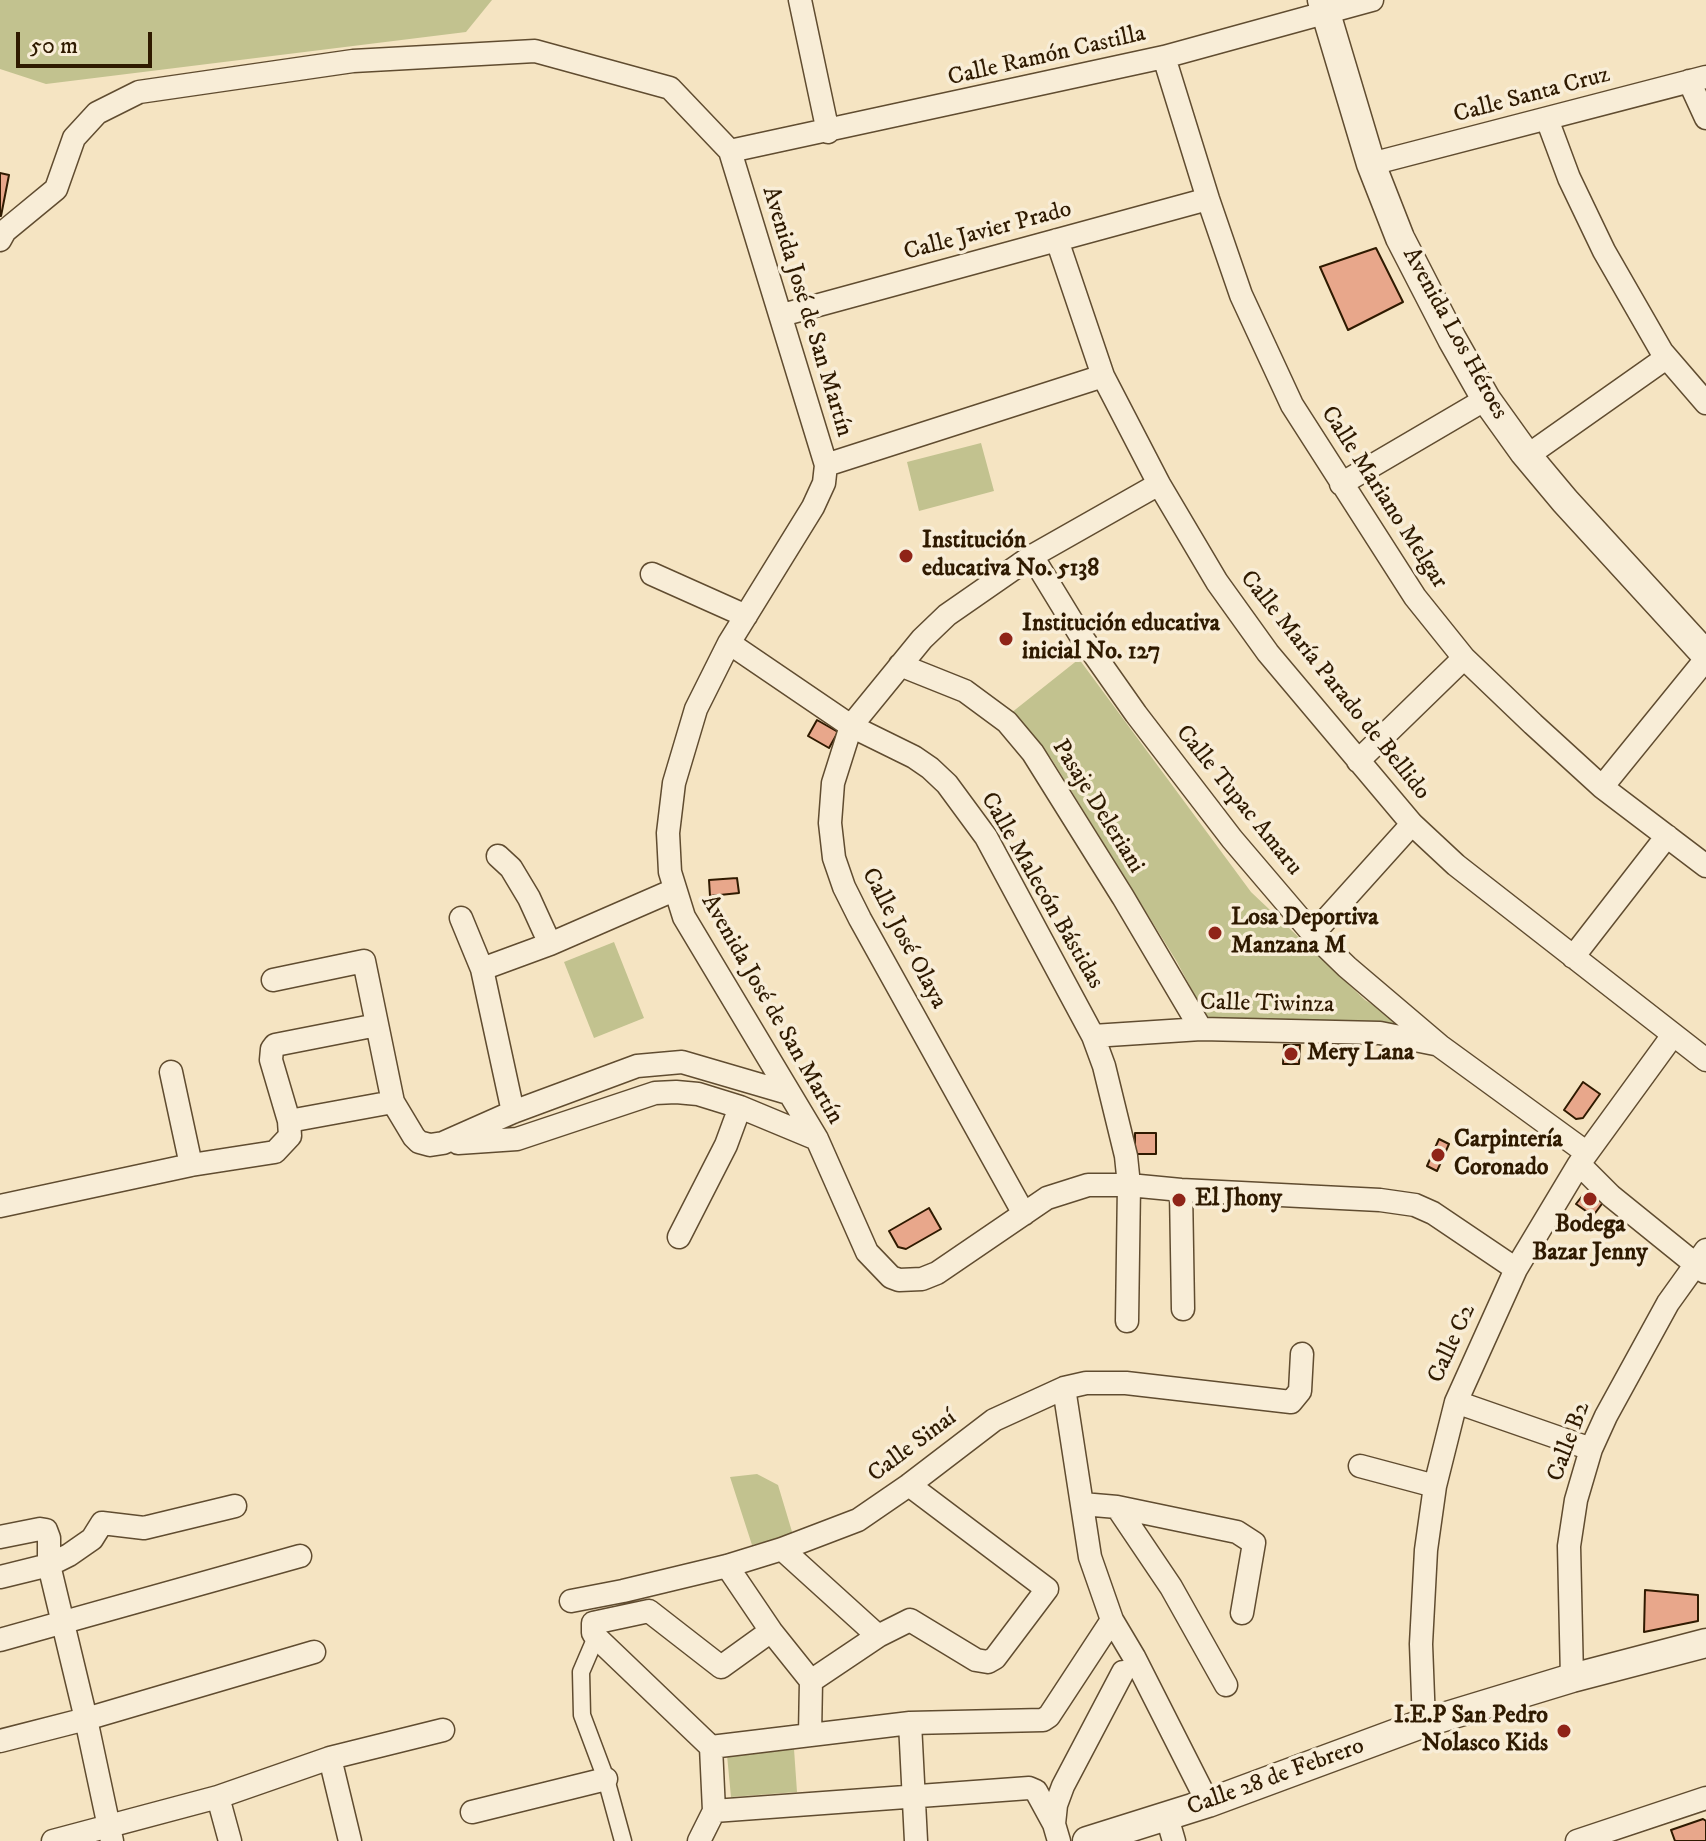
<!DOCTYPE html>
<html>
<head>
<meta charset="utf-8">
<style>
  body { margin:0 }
  #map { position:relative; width:1706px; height:1841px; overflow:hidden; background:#f5e4c2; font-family:"IM FELL DW Pica",serif }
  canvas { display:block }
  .scale { position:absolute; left:16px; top:32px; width:136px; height:36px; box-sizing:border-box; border:4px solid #2f1a00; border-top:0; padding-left:10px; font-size:24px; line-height:28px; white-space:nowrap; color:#2f1a00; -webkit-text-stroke:6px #f8edd7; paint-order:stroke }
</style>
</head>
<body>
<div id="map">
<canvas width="1706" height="1841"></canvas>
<div class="scale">50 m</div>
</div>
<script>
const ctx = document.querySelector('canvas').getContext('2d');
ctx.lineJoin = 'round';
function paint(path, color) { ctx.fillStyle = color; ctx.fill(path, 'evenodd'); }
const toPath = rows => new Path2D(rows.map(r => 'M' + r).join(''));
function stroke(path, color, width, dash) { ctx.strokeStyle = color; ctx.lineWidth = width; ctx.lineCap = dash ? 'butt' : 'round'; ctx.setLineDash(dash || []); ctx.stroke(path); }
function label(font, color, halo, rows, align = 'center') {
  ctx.font = font + ' "IM FELL DW Pica",serif'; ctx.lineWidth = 7; ctx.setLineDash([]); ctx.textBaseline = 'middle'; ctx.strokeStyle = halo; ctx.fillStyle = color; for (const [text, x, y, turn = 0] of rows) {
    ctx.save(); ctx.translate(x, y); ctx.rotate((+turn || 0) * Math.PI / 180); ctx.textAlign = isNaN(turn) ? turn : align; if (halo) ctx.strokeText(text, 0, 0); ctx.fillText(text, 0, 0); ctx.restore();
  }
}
paint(toPath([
  [0,0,492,0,466,32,46,84,0,69],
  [981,443,994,491,919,511,907,462],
  [1079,659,1251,892,1365,1000,1396,1019,1396,1026,1207,1018,1177,962,1051,758,1011,713],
  [614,942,644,1018,594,1038,564,962],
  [757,1474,778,1485,793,1535,752,1545,730,1477],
  [794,1749,797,1792,731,1797,727,1755]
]), '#c2c28f');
const building = toPath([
  [0,173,9,175,1,216,0,216,0,173],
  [1376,248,1403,302,1348,330,1320,267,1376,248],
  [817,720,838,732,829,748,808,736,817,720],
  [737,878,739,893,710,896,709,880,737,878],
  [1284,1045,1300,1045,1299,1064,1283,1064,1284,1045],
  [1583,1082,1600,1094,1583,1118,1576,1119,1564,1110,1583,1082],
  [1135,1133,1156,1133,1156,1154,1135,1154,1135,1133],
  [1439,1139,1449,1144,1437,1171,1427,1166,1439,1139],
  [1594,1194,1604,1201,1593,1216,1576,1204,1583,1195,1594,1194],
  [929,1208,941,1229,906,1249,898,1247,889,1231,929,1208],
  [1645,1590,1698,1595,1698,1621,1644,1632,1645,1590],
  [1703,1819,1706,1821,1706,1841,1675,1841,1671,1830,1703,1819]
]);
paint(building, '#e8a78b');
stroke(building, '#2f1a00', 2);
const pedestrian = toPath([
  [596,1637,581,1672,582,1715,606,1779,623,1841]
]);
const minor = toPath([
  [800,0,828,132],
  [1164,57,1208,199,1241,295,1292,405,1415,597,1464,658,1533,724,1602,787,1706,866],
  [1689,81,1706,118],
  [1547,119,1569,178,1604,251,1662,352,1706,403],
  [730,151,1164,57,1372,0],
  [1371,164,1706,77],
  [0,240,5,231,56,189,74,138,97,113,139,92,353,61,535,51,670,88,730,151,826,465,824,483,813,507,729,643,696,709,674,783,668,833,670,872,684,917,817,1139,867,1252,891,1277,899,1280,922,1279,937,1273,1047,1198,1088,1185,1129,1185,1181,1190,1380,1200,1415,1205,1433,1213,1516,1269],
  [1057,240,1103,376,1159,484,1217,582,1268,653,1412,824,1456,865,1706,1060],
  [782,315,1208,199],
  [1527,456,1666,358],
  [826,465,1103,376],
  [1341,484,1486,399],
  [1032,556,1079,633,1136,714,1232,839,1313,934,1347,967,1440,1046,1587,1153],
  [652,574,746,616],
  [729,643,851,726,914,757,930,768,947,784,986,837,1093,1036,1104,1066,1126,1156,1129,1185,1127,1321],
  [900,665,965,691,1007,722,1033,753,1123,897,1201,1029],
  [1358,761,1464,658],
  [1602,787,1706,659],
  [498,856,511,868,529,898,550,944],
  [461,918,482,969,513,1112],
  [1313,934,1412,824],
  [1573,957,1667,836],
  [482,969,550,944,674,890],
  [273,980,364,961,393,1102,414,1137,419,1142,430,1145,443,1143,513,1112,637,1066,682,1062,788,1093],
  [1093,1036,1201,1029,1380,1033,1435,1044],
  [171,1072,191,1165],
  [289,1121,393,1102],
  [458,1143,517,1139,655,1093,676,1092,698,1094,740,1107,817,1139],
  [1579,1164,1611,1196,1705,1272],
  [1181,1190,1183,1309],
  [0,1206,191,1165,275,1152,290,1136,289,1121,271,1060,272,1049,275,1045,377,1025],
  [1024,1214,860,919,844,887,834,858,830,823,833,783,851,726,922,639,947,615,1032,556,1159,484],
  [679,1237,726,1145,740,1107],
  [1064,1388,1090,1557,1112,1620,1134,1657,1208,1803],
  [1456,1402,1591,1449],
  [1360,1466,1435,1486],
  [1082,1504,1117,1507,1237,1532,1254,1543,1242,1613],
  [1117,1507,1171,1587,1226,1685],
  [0,1537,40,1529,46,1530,49,1538,49,1565,86,1719,112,1841],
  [782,1549,878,1636],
  [727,1566,771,1631,811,1681,810,1735],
  [0,1577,49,1565,69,1555,92,1539,102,1523,144,1528,235,1506],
  [571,1601,623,1591,727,1566,782,1549,858,1520,909,1485,994,1420,1064,1388,1086,1383,1126,1383,1291,1402,1300,1391,1302,1354],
  [0,1640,300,1556],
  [1572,1678,1569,1546,1576,1500,1591,1449,1606,1416,1668,1303,1706,1250],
  [811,1681,878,1636,910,1620,976,1660,988,1662,995,1658,1047,1589,909,1485],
  [910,1723,916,1841],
  [1424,1723,1421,1644,1426,1550,1435,1486,1456,1402,1516,1269,1579,1164,1673,1035],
  [0,1741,86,1719,314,1652],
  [711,1747,910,1723,1043,1720,1049,1716,1112,1620],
  [330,1758,350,1841],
  [218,1797,230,1841],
  [714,1811,1029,1788,1036,1791,1054,1824],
  [472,1812,606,1779],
  [1167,1817,1174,1841],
  [53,1841,218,1797,330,1758,443,1730],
  [699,1841,714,1811,711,1747,596,1637,593,1633,593,1623,649,1611,721,1667,771,1631],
  [1059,1841,1054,1824,1056,1805,1063,1786,1123,1672],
  [1577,1841,1706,1798]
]);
const tertiary = toPath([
  [1322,0,1371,164,1400,238,1452,339,1486,399,1524,452,1565,501,1706,655],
  [1087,1841,1208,1803,1424,1723,1572,1678,1706,1643]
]);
stroke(pedestrian, '#604c30', 19);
stroke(minor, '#604c30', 25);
stroke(tertiary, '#604c30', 31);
stroke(pedestrian, '#f8edd7', 16);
stroke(minor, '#f8edd7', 22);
stroke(tertiary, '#f8edd7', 28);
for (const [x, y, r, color] of [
  [906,556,8,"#8f2418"],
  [1006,639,8,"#8f2418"],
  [1215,933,8,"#8f2418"],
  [1291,1054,8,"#8f2418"],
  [1438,1155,8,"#8f2418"],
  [1590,1199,8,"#8f2418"],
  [1179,1200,8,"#8f2418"],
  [1564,1731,8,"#8f2418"]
]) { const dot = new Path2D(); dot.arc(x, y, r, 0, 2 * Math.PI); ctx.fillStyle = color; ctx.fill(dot); stroke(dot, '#f8edd7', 3); }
label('24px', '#2f1a00', '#f8edd7', [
  ["Calle Ramón Castilla",1047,57,-13],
  ["Calle Santa Cruz",1532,96,-15],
  ["Calle Javier Prado",988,232,-15],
  ["Avenida José de San Martín",806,312,73],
  ["Avenida Los Héroes",1454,334,61],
  ["Calle Mariano Melgar",1383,498,57],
  ["Calle María Parado de Bellido",1334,686,51],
  ["Calle Tupac Amaru",1238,801,51],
  ["Pasaje Deleriani",1097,807,58],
  ["Calle Malecón Bástidas",1041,891,60],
  ["Calle José Olaya",903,939,62],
  ["Calle Tiwinza",1267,1005,1],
  ["Avenida José de San Martín",771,1010,60],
  ["Calle C2",1453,1344,-66],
  ["Calle B2",1570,1442,-70],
  ["Calle Sinaí",913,1447,-37],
  ["Calle 28 de Febrero",1276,1778,-20]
]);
label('bold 24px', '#2f1a00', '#f8edd7', [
  ["Institución",922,542],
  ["educativa No. 5138",922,570],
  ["Institución educativa",1022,625],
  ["inicial No. 127",1022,653],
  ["Losa Deportiva",1231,919],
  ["Manzana M",1231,947],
  ["Mery Lana",1307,1054],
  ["Carpintería",1454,1141],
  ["Coronado",1454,1169],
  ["El Jhony",1195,1200],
  ["Bodega",1590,1226,"center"],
  ["Bazar Jenny",1590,1254,"center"],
  ["I.E.P San Pedro",1548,1717,"right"],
  ["Nolasco Kids",1548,1745,"right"]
], 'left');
</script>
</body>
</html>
